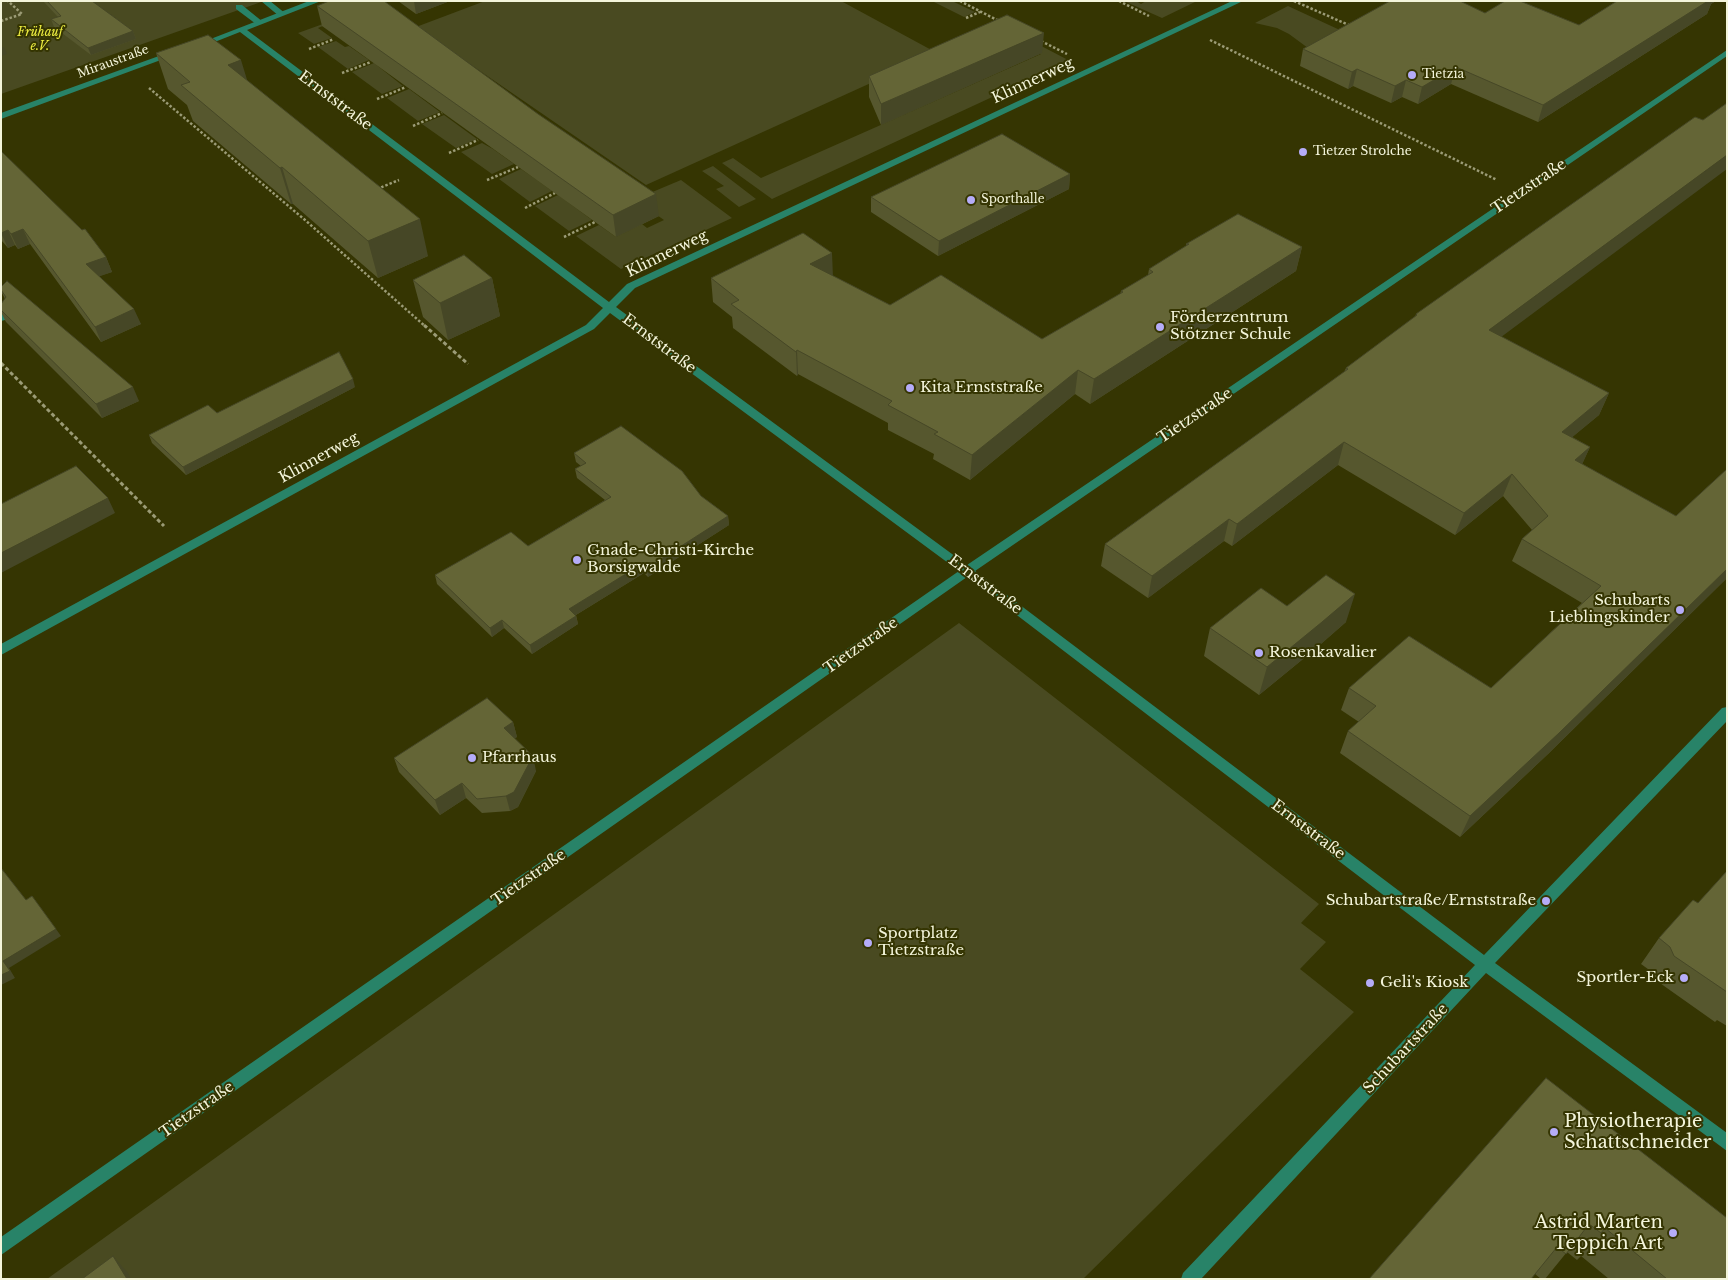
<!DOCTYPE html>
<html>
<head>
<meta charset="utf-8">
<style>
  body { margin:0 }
  #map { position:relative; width:1728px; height:1280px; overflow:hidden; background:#353502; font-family:"Libre Baskerville",serif }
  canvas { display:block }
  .frame { position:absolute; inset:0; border:2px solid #f4f5db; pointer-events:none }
</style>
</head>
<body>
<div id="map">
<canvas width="1728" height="1280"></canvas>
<div class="frame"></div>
</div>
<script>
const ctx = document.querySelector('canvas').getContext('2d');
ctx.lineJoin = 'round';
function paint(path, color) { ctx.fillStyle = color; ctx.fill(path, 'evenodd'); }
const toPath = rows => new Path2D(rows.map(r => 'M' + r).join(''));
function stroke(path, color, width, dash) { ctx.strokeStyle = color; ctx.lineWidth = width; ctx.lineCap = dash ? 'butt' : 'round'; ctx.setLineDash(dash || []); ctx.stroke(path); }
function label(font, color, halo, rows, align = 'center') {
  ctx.font = font + ' "Libre Baskerville",serif'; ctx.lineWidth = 4; ctx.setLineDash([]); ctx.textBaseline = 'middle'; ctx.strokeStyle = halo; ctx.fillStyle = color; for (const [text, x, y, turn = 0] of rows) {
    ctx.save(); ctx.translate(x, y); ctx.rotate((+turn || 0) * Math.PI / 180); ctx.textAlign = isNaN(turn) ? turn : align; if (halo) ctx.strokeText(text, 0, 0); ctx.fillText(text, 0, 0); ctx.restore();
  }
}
paint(toPath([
  [1,1,264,1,1,94],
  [485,1,841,1,937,53,646,185,416,27],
  [932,1,952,1,975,12,964,17],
  [1124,1,1136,1,1141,4,1146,1,1197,1,1162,18],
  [1288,6,1342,31,1308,48,1289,34,1277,28,1255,23],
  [334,20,335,21,318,28,332,38,314,44,298,33],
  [1026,38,1070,61,772,199,722,163,733,158,761,178,1041,54],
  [336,41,345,47,349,46,369,60,348,69,318,47],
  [374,63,403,86,382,94,352,72],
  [409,89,440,112,418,121,387,98],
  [444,115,477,139,456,148,422,124],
  [482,143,493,149,514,164,492,174,461,152],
  [713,166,756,199,739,207,716,189,724,186,702,171],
  [521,169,534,178,552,191,530,202,499,179],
  [681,180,732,218,621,269,576,236,599,225,616,237,642,224,647,228,664,220,617,187,650,193],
  [558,195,592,220,569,231,535,206],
  [959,623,1319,904,1301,923,1326,942,1300,969,1354,1012,1083,1279,47,1279]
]), '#494a21');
stroke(toPath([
  [960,1,999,21],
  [1119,1,1149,16],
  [1294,1,1351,26],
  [966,18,980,12],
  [1,21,22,14,8,1],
  [1210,40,1497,180],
  [1041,41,1067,54],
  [309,49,334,39],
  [342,73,371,62],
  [149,88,305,220,426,327],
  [377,99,406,87],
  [413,126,442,113],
  [449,153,478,140],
  [487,180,518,167],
  [377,189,399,180],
  [525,208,555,193],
  [564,237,595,222]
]), '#9b9b76', 2.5, [2.5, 2]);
stroke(toPath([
  [424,325,468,364],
  [1,363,164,526]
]), '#9b9b76', 3, [4, 2.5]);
paint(toPath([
  [261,1,270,1,286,14,279,16,261,1],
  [236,5,242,5,263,22,256,24,236,9,236,5]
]), '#288368');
paint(toPath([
  [309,1,321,1,247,30,609,302,627,284,1232,1,1243,1,635,288,616,307,967,565,1727,50,1727,56,975,571,1484,955,1722,708,1727,707,1727,721,1495,963,1727,1133,1727,1151,1486,973,1201,1279,1181,1279,1183,1273,1475,965,967,577,1,1255,1,1237,959,571,610,313,594,329,1,655,1,644,586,325,603,308,240,32,202,47,195,45,309,1],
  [170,52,177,54,1,119,1,113,170,52],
  [1,302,5,303,11,311,5,320,1,321,1,302]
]), '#288368');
paint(toPath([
  [43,1,92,1,133,31,136,39,91,55,54,27,51,19,58,17],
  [398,1,450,1,416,14],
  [1617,1,1716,1,1711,4,1707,14,1538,122,1451,84,1418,104,1402,97,1391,103,1353,86,1348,89,1300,66,1303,49,1485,13,1579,25],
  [317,6,659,216,616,237,322,26],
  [156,53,247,81,428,256,378,278,293,204,291,204,193,121,187,105,168,89],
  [1042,53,881,125,869,97,869,76],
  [1,151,106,257,112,272,99,276,141,324,101,342,30,244,18,249,15,245,8,248,1,240],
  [1070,174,1069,189,938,256,871,212,871,197],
  [1186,244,1302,247,1296,271,1090,404,1075,394,970,480,933,459,934,454,888,430,888,423,798,374,797,376,733,328,732,317,713,302,711,278,833,276,890,305,1042,339,1120,294,1121,291,1148,275,1149,269,1186,246],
  [492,278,500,316,448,340,423,317,413,280],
  [1,287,139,401,102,418,6,322,1,312,1,304,5,299,1,291],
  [1416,314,1502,337,1609,393,1599,415,1572,437,1590,447,1582,464,1676,516,1727,469,1727,578,1548,754,1460,837,1340,753,1348,731,1359,722,1341,710,1349,688,1491,688,1582,603,1512,561,1522,539,1532,530,1503,496,1455,535,1338,465,1232,546,1224,541,1148,598,1101,566,1105,544,1344,372,1346,368,1415,317],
  [355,387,186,475,152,443,149,435,217,413],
  [574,453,701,496,728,516,729,525,648,577,644,573,576,615,578,624,532,654,504,628,492,637,437,584,435,575,528,546,605,500,577,478,575,469,581,466,576,462],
  [1287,606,1346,622,1314,650,1259,695,1204,656,1210,628],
  [513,722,517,737,514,738,536,771,518,807,510,811,482,813,466,798,440,815,399,772,394,758],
  [1727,871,1727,1026,1717,1020,1715,1022,1657,981,1652,972,1641,964,1659,938,1698,903],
  [1546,1078,1727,1279,1609,1279,1581,1256,1577,1260,1567,1252,1545,1279,1541,1279,1535,1274]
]), '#56572e');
paint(toPath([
  [414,1,450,1,416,14],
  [1704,1,1716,1,1711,4,1707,14,1538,122,1543,105],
  [133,31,136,39,91,55,88,48],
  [1044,33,1042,53,881,125,881,104],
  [4,47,7,54,1,56,1,48],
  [241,60,252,96,228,65],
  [1456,67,1451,84,1418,104,1422,87],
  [1357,69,1353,86,1348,89,1352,72],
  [1406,80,1402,97,1391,103,1395,86],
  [1727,155,1727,169,1481,352,1489,330],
  [282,167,293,204,291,204,280,168],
  [1070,174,1069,189,938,256,939,241],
  [656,194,659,216,616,237,613,215],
  [420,219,428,256,378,278,368,241],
  [23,229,30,244,18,249,11,234],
  [8,230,15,245,8,248,1,233],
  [1302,247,1296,271,1090,404,1094,379],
  [832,253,833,277,810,264],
  [106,257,112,272,92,279,86,264],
  [492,278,500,316,448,340,440,303],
  [134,309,141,324,101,342,95,327],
  [797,350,798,374,797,376,796,352],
  [1078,370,1075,394,970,480,972,455],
  [353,379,355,387,186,475,183,467],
  [133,387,139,401,102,418,96,404],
  [1609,393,1599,415,1552,454,1562,432],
  [1344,442,1338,465,1232,546,1237,524],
  [1590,447,1580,469,1575,460],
  [1512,474,1503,496,1455,535,1464,513],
  [108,498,115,513,1,573,1,553],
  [728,516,729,525,648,577,647,568],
  [1229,519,1224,541,1148,598,1152,576],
  [642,564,644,573,571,618,569,609],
  [1727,569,1727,578,1548,754,1460,837,1470,816],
  [1355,594,1346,622,1314,650,1259,695,1267,667],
  [576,616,578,624,532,654,530,645],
  [502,620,504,628,492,637,490,628],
  [513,722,517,737,508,743,504,728],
  [533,756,536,771,518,807,510,811,506,796],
  [462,783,466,798,440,815,435,800],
  [56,929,61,936,9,968,15,978,1,985,1,975,3,961],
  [113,1256,128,1273,131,1279,127,1279]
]), '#464726');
const building = toPath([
  [47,1,92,1,133,31,88,48,51,19,61,16,47,1],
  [329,1,384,1,538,114,656,194,613,215,317,6,329,1],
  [1390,1,1460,1,1485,13,1505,1,1520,1,1579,25,1617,1,1708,1,1543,105,1456,67,1422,87,1406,80,1395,86,1357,69,1352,72,1303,49,1390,1],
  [1007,15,1044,33,881,104,869,76,1007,15],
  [208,35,241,60,228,65,420,219,368,241,282,167,280,168,181,85,190,82,156,53,208,35],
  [1727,103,1727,155,1489,330,1609,393,1562,432,1590,447,1575,460,1676,516,1727,469,1727,569,1559,733,1470,816,1348,731,1376,706,1349,688,1409,636,1491,688,1601,586,1522,539,1548,516,1512,474,1464,513,1344,442,1237,524,1229,519,1152,576,1105,544,1348,369,1346,368,1417,315,1416,314,1695,117,1703,120,1727,103],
  [1002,134,1070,174,939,241,871,197,1002,134],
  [1,151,82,230,85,229,106,257,86,264,134,309,95,327,23,229,11,234,8,230,1,233,1,151],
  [1238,214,1302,247,1094,379,1078,370,972,455,934,434,938,432,888,405,892,401,797,350,796,352,731,304,739,300,711,278,803,233,832,253,810,264,890,305,941,275,1042,339,1123,292,1121,291,1153,272,1149,269,1189,244,1186,244,1238,214],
  [464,255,492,278,440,303,413,280,464,255],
  [7,281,133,387,96,404,1,310,1,304,6,297,1,290,1,287,7,281],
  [339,352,353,379,183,467,149,435,208,405,217,413,339,352],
  [621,426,682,471,701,496,728,516,647,568,642,564,569,609,576,616,530,645,502,620,490,628,435,575,511,532,528,546,611,497,575,469,586,463,574,453,621,426],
  [76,466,108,498,1,553,1,504,76,466],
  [1326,575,1355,594,1322,622,1267,667,1210,628,1261,588,1287,606,1326,575],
  [487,698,513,722,504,728,533,756,514,792,506,796,477,799,462,783,435,800,394,758,487,698],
  [1,868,26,900,32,896,56,929,3,961,10,971,1,975,1,868],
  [1727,871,1727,992,1674,956,1670,947,1659,938,1693,900,1698,903,1727,871],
  [1546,1078,1727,1218,1727,1279,1667,1279,1605,1228,1601,1233,1589,1224,1566,1254,1557,1247,1531,1279,1369,1279,1546,1078],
  [113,1256,127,1279,82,1279,113,1256]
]);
paint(building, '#646536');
stroke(building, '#464726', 1);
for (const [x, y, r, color] of [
  [1412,75,5,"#b5acf8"],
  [1303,152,5,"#b5acf8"],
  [971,200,5,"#b5acf8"],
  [1160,327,5,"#b5acf8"],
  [910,388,5,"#b5acf8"],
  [577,560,5,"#b5acf8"],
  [1680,610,5,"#b5acf8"],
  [1259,653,5,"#b5acf8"],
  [472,758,5,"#b5acf8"],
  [1546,901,5,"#b5acf8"],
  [868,943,5,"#b5acf8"],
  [1684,978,5,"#b5acf8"],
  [1370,983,5,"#b5acf8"],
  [1554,1132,5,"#b5acf8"],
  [1673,1233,5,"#b5acf8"]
]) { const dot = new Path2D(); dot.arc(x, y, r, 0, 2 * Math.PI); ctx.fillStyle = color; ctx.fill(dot); stroke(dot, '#353502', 2); }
label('italic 12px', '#eeee41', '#353502', [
  ["Frühauf",40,33],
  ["e.V.",40,47]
]);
label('12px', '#f4f5db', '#353502', [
  ["Miraustraße",113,62,-20]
]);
label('12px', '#f4f5db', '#353502', [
  ["Tietzia",1422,75],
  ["Tietzer Strolche",1313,152],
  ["Sporthalle",981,200]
], 'left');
label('15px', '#f4f5db', '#353502', [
  ["Klinnerweg",1033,81,-25],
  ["Ernststraße",335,101,37],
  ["Tietzstraße",1529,187,-34],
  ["Klinnerweg",667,254,-26],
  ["Ernststraße",659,344,37],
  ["Tietzstraße",1195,416,-34],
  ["Klinnerweg",319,458,-29],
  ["Ernststraße",985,585,37],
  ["Tietzstraße",861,646,-35],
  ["Ernststraße",1308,830,37],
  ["Tietzstraße",529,878,-35],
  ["Schubartstraße",1406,1049,-47],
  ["Tietzstraße",197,1110,-35]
]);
label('15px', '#f4f5db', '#353502', [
  ["Förderzentrum",1170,318],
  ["Stötzner Schule",1170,335],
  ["Kita Ernststraße",920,388],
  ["Gnade-Christi-Kirche",587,551],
  ["Borsigwalde",587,568],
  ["Schubarts",1670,601,"right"],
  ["Lieblingskinder",1670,618,"right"],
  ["Rosenkavalier",1269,653],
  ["Pfarrhaus",482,758],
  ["Schubartstraße/Ernststraße",1536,901,"right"],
  ["Sportplatz",878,934],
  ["Tietzstraße",878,951],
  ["Sportler-Eck",1674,978,"right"],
  ["Geli's Kiosk",1380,983]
], 'left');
label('18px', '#f4f5db', '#353502', [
  ["Physiotherapie",1564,1122],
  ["Schattschneider",1564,1143],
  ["Astrid Marten",1663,1223,"right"],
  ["Teppich Art",1663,1244,"right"]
], 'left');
</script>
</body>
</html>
